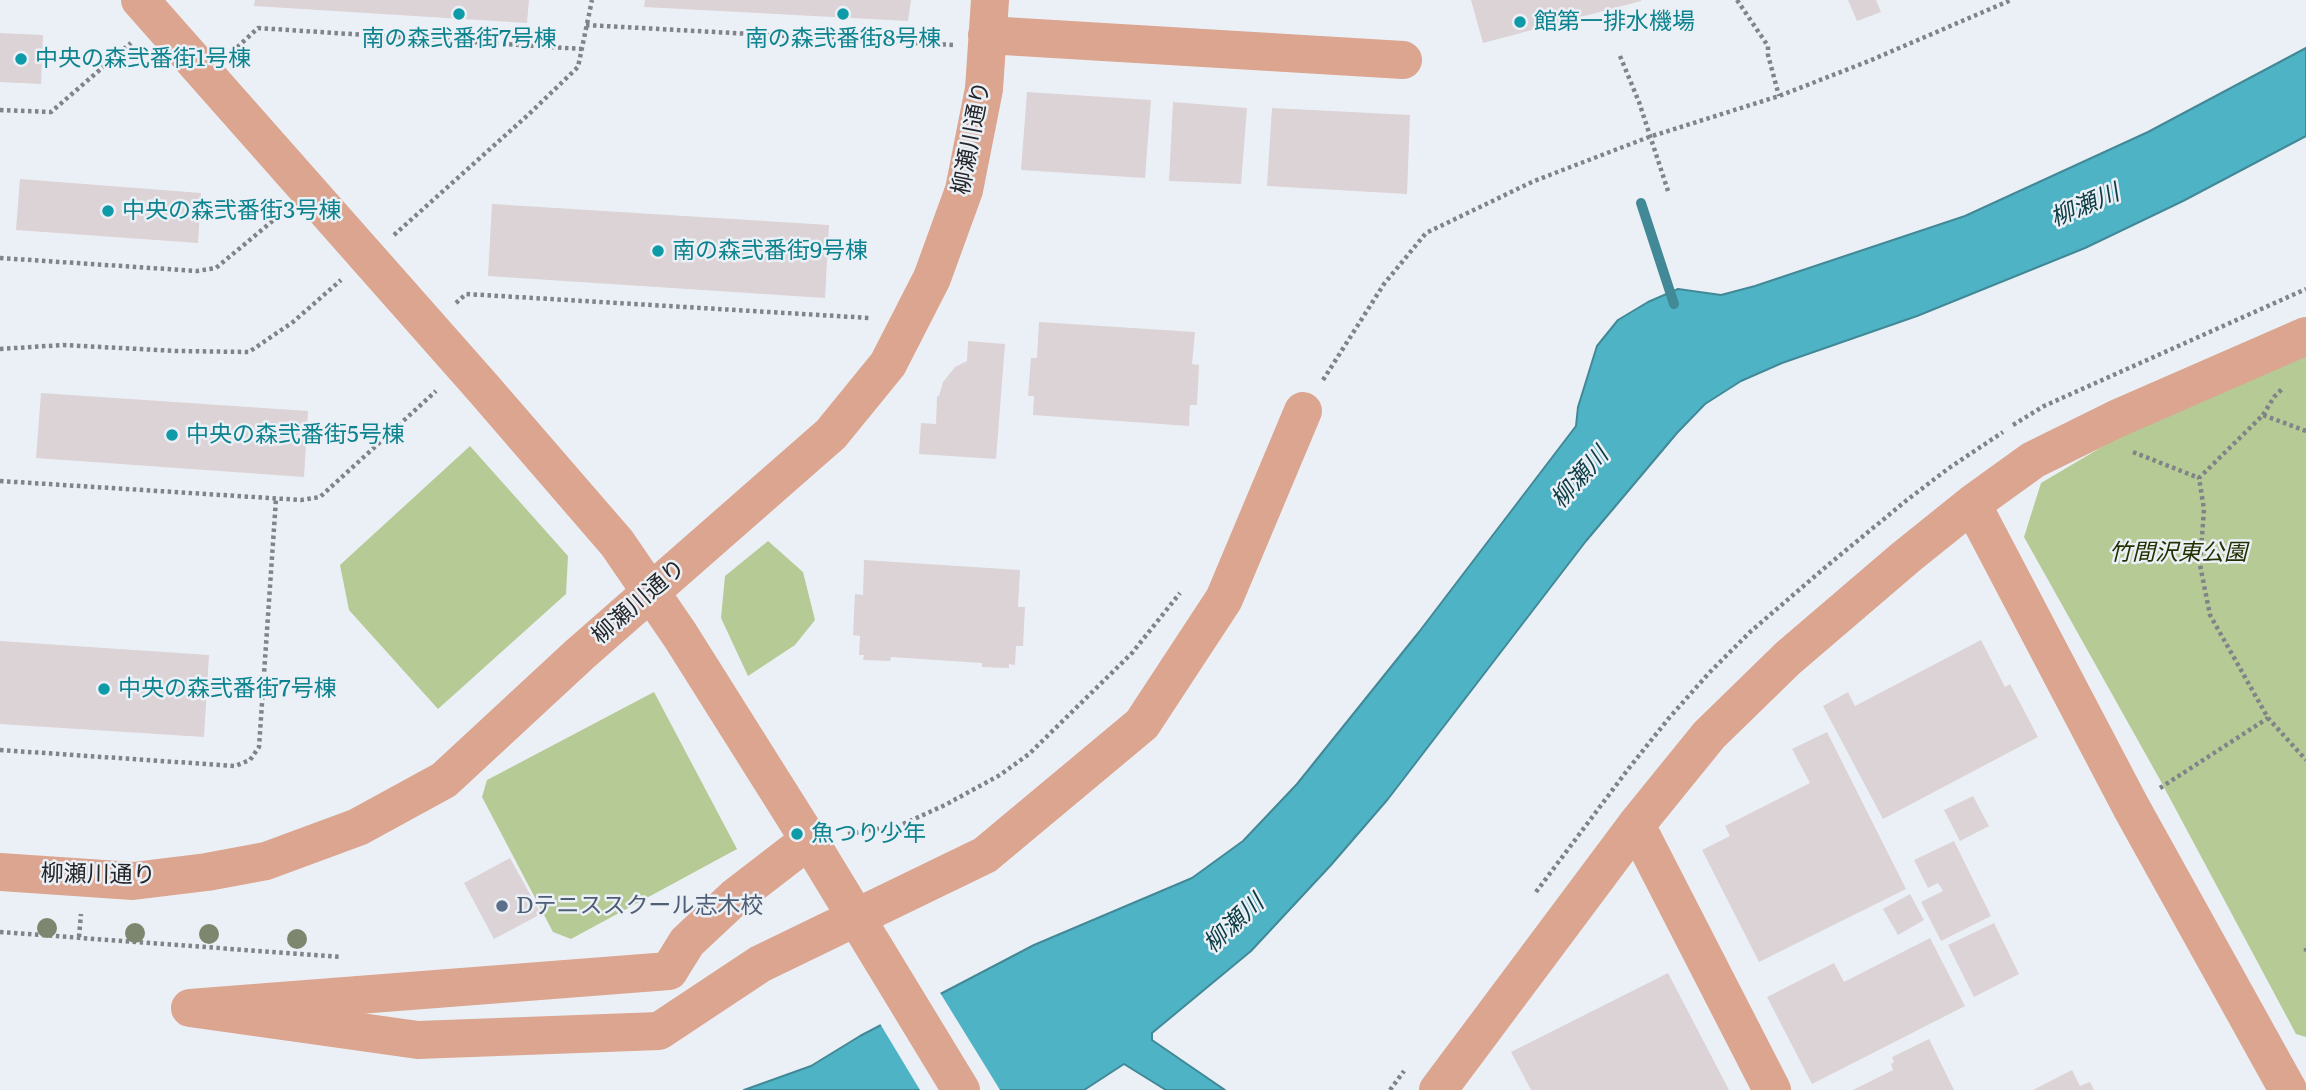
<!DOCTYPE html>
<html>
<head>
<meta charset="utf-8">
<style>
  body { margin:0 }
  canvas { display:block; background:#ebf0f6 }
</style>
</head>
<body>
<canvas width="2306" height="1090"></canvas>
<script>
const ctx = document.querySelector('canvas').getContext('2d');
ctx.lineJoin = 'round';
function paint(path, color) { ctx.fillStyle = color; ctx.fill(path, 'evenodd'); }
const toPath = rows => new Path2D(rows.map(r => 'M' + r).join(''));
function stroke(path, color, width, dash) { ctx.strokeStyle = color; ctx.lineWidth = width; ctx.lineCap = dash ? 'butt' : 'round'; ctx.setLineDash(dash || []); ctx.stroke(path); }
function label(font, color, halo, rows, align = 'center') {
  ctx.font = font + ' Literata,"Noto Sans JP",serif'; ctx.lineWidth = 5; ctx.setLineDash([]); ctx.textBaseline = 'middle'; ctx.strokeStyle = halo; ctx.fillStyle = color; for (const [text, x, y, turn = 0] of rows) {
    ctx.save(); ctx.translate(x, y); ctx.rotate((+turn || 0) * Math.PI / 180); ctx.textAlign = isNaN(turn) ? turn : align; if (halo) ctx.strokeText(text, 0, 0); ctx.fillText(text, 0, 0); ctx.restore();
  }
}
paint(toPath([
  [2306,353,2306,1037,2296,1034,2159,778,2024,537,2041,483,2117,438],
  [470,446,568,556,566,594,438,709,349,610,340,565],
  [768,541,803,572,815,620,795,645,748,676,721,618,725,576],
  [654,692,737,849,571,939,553,932,482,797,487,780]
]), '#b6ca95');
const water = toPath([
  [2306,48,2306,136,2183,201,2085,248,1917,316,1782,363,1741,381,1705,404,1677,433,1586,541,1388,799,1331,865,1251,951,1152,1033,1152,1040,1225,1090,1166,1090,1124,1064,1084,1090,744,1090,811,1066,860,1036,1034,945,1192,878,1243,841,1297,784,1419,632,1576,426,1578,407,1597,346,1618,320,1648,302,1678,289,1721,295,1755,286,1965,216,2148,132,2306,48]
]);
paint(water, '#4fb3c6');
stroke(water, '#428997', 2);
paint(toPath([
  [939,991,1000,1090,920,1090,879,1022]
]), '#ebf0f6');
stroke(toPath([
  [1641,203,1674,304]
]), '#428997', 10);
paint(toPath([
  [255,0,529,0,527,23,254,6],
  [645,0,911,0,908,21,644,7],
  [1471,0,1641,0,1641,1,1483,43],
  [1848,0,1876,0,1881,12,1857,21],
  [0,33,43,35,41,84,0,82],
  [1027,92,1151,100,1145,178,1021,170],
  [1173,102,1247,108,1241,184,1169,181],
  [1272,108,1410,115,1407,194,1267,186],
  [20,179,201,193,198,243,16,230],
  [492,204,829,225,825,298,488,276],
  [1039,322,1195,332,1192,364,1199,365,1197,405,1190,405,1189,426,1033,415,1034,396,1028,396,1031,358,1037,358],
  [968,341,1005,344,996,459,919,454,921,423,936,424,937,396,939,396,943,382,955,367,967,361],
  [41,393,308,411,304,477,36,458],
  [864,560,1020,570,1018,607,1025,607,1023,646,1016,646,1015,665,1009,664,1009,668,982,667,982,663,891,657,890,661,863,660,864,655,859,655,860,636,853,635,855,594,863,595],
  [1981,640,2005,687,2010,684,2038,737,1883,819,1823,706,1848,692,1855,706],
  [0,641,209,655,204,737,0,724],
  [1827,732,1906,889,1759,962,1702,850,1730,836,1725,826,1810,783,1792,749],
  [1973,796,1989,826,1960,841,1944,810],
  [1954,841,1991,916,1941,941,1921,902,1943,891,1938,883,1928,888,1914,860],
  [510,858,541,914,494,939,464,883],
  [1910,894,1924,920,1898,935,1883,909],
  [1994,923,2019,974,1974,997,1948,945],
  [1930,938,1965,1006,1812,1084,1767,997,1834,963,1844,982],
  [1668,973,1729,1090,1531,1090,1511,1052],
  [1929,1039,1954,1090,1853,1090,1893,1070,1891,1064,1894,1062,1892,1057],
  [2072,1070,2080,1086,2090,1082,2094,1090,2033,1090]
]), '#dcd3d6');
stroke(toPath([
  [1737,0,1768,46,1768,55,1779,96],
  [586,25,953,45],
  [232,52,258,28,582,49],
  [1620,56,1639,102,1668,191],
  [0,110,51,112,131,43],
  [394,235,528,115,578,67,592,0],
  [0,258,197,271,216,268,281,214],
  [456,303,466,294,870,318],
  [0,349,63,345,177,351,249,352,293,322,341,280],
  [1323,380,1384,284,1426,233,1534,181,1649,137,1779,96,1869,61,2011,0],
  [2263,415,2274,397,2283,388],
  [2013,425,2044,406,2306,289],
  [2306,431,2263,415,2199,478,2204,509,2200,565,2210,615,2268,718,2306,760],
  [2133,452,2199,478],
  [0,481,301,500,320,497,436,391],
  [0,750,235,766,250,760,259,747,276,499],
  [2160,788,2268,718],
  [848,834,901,825,945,805,1000,775,1029,754,1132,653,1180,593],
  [1536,892,1629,768,1669,718,1709,673,1750,632,1828,565,1907,500,1949,468,2003,432],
  [0,932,341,957],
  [79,937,81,914],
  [2306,948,2306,954],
  [1390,1090,1404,1071]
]), '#808388', 4.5, [3.5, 3.5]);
stroke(toPath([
  [140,0,483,388,617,543,680,635,809,840,961,1090],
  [987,35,1403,60],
  [1972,504,2131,807,2288,1090],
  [1636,825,1772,1090],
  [809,840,735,897,687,942,669,971,190,1008,418,1040,659,1031,760,964,985,855,1142,724,1224,599,1303,411],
  [0,872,133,881,207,872,266,861,358,827,444,780,580,654,831,434,888,364,932,278,964,190,984,89,990,0],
  [1438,1090,1636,825,1709,735,1788,658,1906,557,1972,504,2033,460,2116,419,2306,336]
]), '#dba590', 38);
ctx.fillStyle = '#7d876f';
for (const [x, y] of [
  [47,928],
  [135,933],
  [209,934],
  [297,939]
]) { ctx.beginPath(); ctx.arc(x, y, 10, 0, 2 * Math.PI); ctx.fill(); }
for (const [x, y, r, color] of [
  [459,14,7,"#0f9aa8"],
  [843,14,7,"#0f9aa8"],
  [1520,22,7,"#0f9aa8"],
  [21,59,7,"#0f9aa8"],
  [108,211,7,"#0f9aa8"],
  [658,251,7,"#0f9aa8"],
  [172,435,7,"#0f9aa8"],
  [104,689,7,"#0f9aa8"],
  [797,834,7,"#0f9aa8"],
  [502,906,7,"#5c6f8a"]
]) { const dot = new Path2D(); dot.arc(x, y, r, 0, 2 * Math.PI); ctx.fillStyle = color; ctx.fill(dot); stroke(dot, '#ebf0f6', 2.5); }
label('23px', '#0d838f', '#ebf0f6', [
  ["館第一排水機場",1534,22],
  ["南の森弐番街7号棟",459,39,"center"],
  ["南の森弐番街8号棟",843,39,"center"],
  ["中央の森弐番街1号棟",35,59],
  ["中央の森弐番街3号棟",122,211],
  ["南の森弐番街9号棟",672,251],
  ["中央の森弐番街5号棟",186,435],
  ["中央の森弐番街7号棟",118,689],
  ["魚つり少年",811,834]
], 'left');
label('23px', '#242629', '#ebf0f6', [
  ["柳瀬川通り",972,138,-79],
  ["柳瀬川通り",639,602,-41],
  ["柳瀬川通り",98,875,1]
]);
label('italic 23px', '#233100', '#ebf0f6', [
  ["竹間沢東公園",2178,553]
]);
label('23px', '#4e5e75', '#ebf0f6', [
  ["Dテニススクール志木校",516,906]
], 'left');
label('italic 24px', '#0d3c44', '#ebf0f6', [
  ["柳瀬川",2085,206,-23],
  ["柳瀬川",1580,478,-48],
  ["柳瀬川",1234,924,-43]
]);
</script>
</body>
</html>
